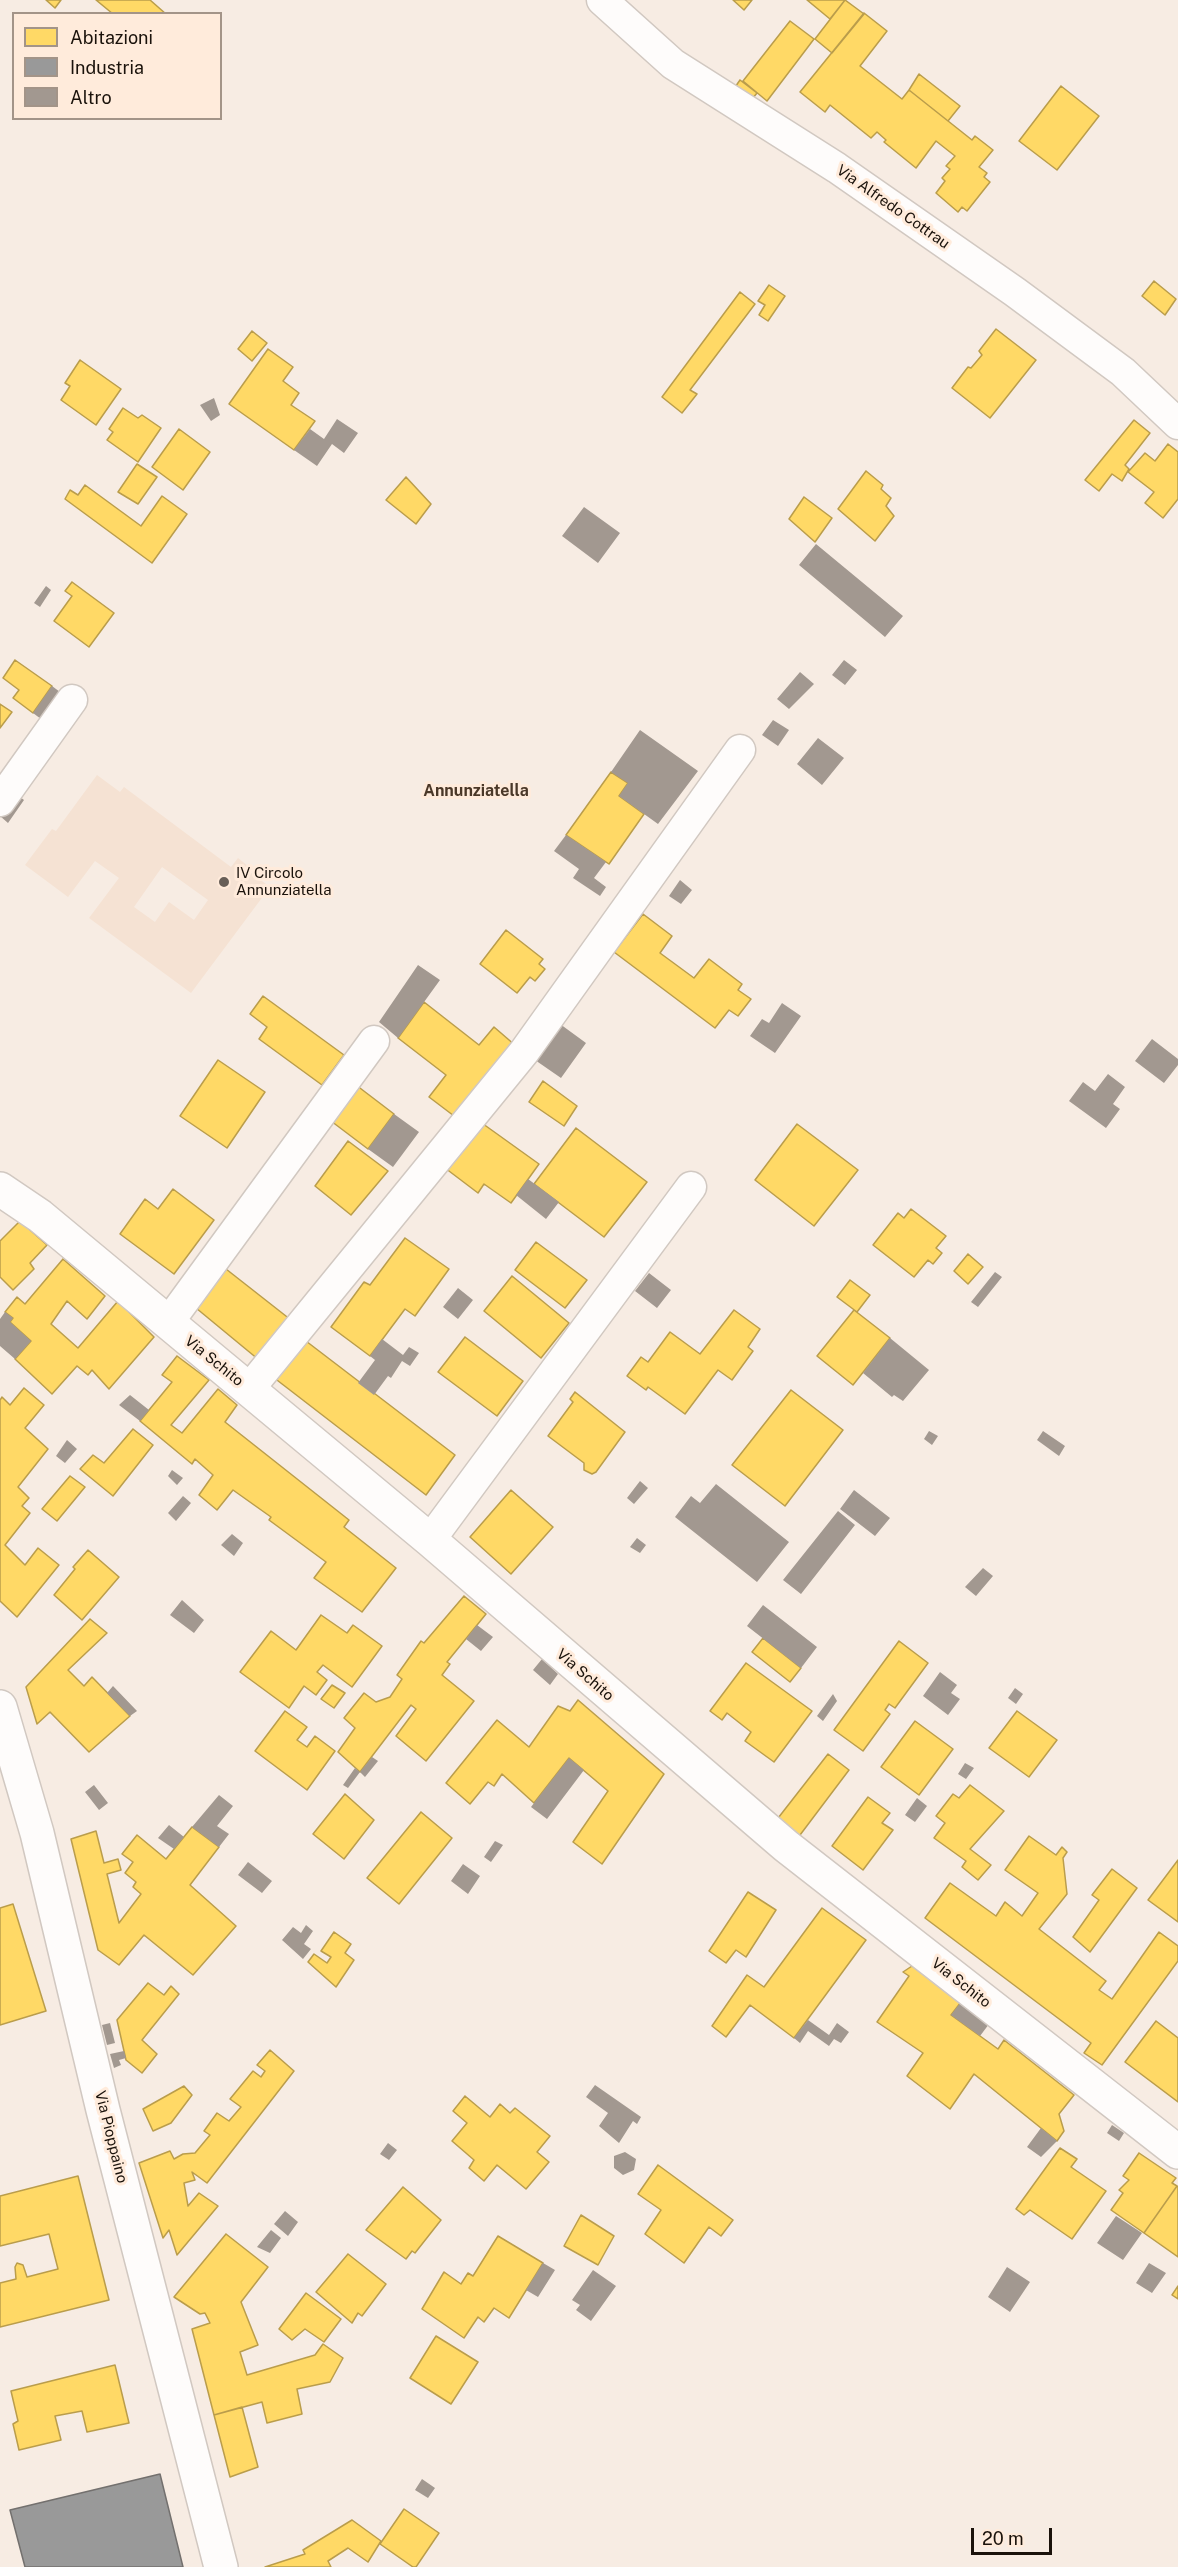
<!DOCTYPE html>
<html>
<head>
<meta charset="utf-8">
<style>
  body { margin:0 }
  #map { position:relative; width:1178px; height:2567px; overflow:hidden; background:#f7ece3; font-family:"Public Sans",sans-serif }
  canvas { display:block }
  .legend { position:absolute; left:12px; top:12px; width:210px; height:108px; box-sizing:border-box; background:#ffebdb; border:2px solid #a39488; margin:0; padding:8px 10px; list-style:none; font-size:18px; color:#1a120b }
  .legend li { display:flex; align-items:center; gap:12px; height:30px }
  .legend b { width:30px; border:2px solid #a39488 }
  .scale { position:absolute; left:971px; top:2528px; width:81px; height:27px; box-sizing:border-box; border:3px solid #1a120b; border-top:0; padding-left:8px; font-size:18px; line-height:21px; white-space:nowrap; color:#1a120b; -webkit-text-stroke:4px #ffebdb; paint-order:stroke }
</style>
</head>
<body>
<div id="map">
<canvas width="1178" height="2567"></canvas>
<ul class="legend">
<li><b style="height:16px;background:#ffd966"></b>Abitazioni</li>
<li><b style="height:16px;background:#999"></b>Industria</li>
<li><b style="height:16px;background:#a29890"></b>Altro</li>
</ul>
<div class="scale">20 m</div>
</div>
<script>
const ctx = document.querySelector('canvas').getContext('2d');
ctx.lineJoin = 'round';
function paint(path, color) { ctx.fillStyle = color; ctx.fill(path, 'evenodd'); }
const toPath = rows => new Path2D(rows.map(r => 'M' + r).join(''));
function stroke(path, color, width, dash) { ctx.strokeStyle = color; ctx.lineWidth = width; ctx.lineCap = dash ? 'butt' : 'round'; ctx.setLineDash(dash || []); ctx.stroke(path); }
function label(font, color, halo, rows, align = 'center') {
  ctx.font = font + ' "Public Sans",sans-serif'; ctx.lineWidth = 6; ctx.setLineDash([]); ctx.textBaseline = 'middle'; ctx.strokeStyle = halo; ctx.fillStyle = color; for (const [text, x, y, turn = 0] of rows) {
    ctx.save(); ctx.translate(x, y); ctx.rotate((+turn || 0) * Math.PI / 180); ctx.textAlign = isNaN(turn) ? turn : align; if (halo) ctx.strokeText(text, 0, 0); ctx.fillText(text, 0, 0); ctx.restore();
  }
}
paint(toPath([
  [97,775,120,792,124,787,231,867,238,858,248,866,246,869,270,887,191,993,89,918,119,878,95,861,68,897,25,865,52,829,56,831],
  [162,867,208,900,194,920,169,902,155,922,134,907]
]), '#f5e2d3');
const homes = toPath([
  [46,0,61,0,55,8,46,0],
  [96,0,150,0,166,14,113,14,96,0],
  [733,0,752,0,744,10,733,0],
  [807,0,845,0,830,19,807,0],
  [845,0,864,14,832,53,815,39,845,0],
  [864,13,887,31,860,66,902,99,909,90,972,140,975,136,993,150,979,167,987,173,984,177,990,182,967,211,962,207,958,212,936,193,945,181,942,178,950,169,946,166,955,156,936,141,916,168,884,142,886,140,877,132,871,138,830,105,825,112,800,92,864,13],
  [790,21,814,39,767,101,743,81,790,21],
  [919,74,960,106,948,121,909,90,919,74],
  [740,80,757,93,748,104,731,93,740,80],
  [1061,86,1099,116,1057,170,1019,141,1061,86],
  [1154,281,1176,299,1165,315,1142,296,1154,281],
  [769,285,785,296,768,321,759,315,765,305,758,301,769,285],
  [740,292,755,304,690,390,697,394,682,413,662,397,740,292],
  [996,329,1036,360,990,418,952,388,968,367,971,368,982,355,979,351,996,329],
  [252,331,267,343,252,361,238,349,252,331],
  [268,349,293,367,283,381,299,393,291,405,315,421,294,450,229,404,268,349],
  [80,360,121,389,96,425,61,400,70,386,65,383,80,360],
  [123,408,138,418,142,415,161,428,138,462,107,440,113,432,109,429,123,408],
  [1134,420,1150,433,1125,465,1129,469,1122,481,1112,474,1099,491,1085,480,1134,420],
  [179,429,210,452,183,490,152,467,179,429],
  [1168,444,1178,452,1178,499,1163,518,1145,503,1154,492,1128,472,1145,453,1155,461,1168,444],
  [137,464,157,477,138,504,118,492,137,464],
  [866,471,883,485,881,489,891,498,886,506,894,516,875,541,838,509,866,471],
  [406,477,431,504,416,524,386,500,406,477],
  [85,485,141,526,162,496,187,514,152,563,65,499,70,490,78,495,85,485],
  [804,497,832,518,815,542,789,519,804,497],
  [72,582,114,613,89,647,54,621,72,596,65,591,72,582],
  [15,660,52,686,33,713,13,698,19,690,3,678,15,660],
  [0,704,12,712,0,728,0,704],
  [611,772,628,783,619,796,644,814,609,864,566,835,611,772],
  [643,914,672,936,660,953,694,978,709,959,742,984,738,990,751,999,738,1016,729,1010,715,1028,614,952,643,914],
  [506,930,543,959,539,964,545,969,535,981,530,977,517,993,480,964,506,930],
  [263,996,344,1055,322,1085,259,1039,267,1027,250,1014,263,996],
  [424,1002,479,1045,494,1027,516,1046,458,1119,429,1097,446,1075,398,1038,424,1002],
  [218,1060,265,1092,227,1148,180,1116,218,1060],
  [543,1081,577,1106,564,1126,529,1102,543,1081],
  [356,1085,394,1114,368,1149,327,1118,356,1085],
  [479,1121,539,1164,511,1203,484,1184,478,1193,445,1168,479,1121],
  [797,1124,858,1170,814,1226,755,1180,797,1124],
  [576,1128,647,1182,604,1237,534,1184,576,1128],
  [348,1141,388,1171,351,1215,315,1186,348,1141],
  [173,1189,214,1220,174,1274,120,1234,145,1199,158,1209,173,1189],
  [911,1209,946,1236,936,1248,942,1253,933,1264,928,1260,914,1277,873,1245,898,1213,904,1218,911,1209],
  [20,1221,47,1245,30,1263,34,1269,13,1290,0,1277,0,1241,20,1221],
  [405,1238,449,1269,415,1316,405,1309,370,1356,331,1327,364,1282,370,1285,405,1238],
  [536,1242,587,1280,565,1308,515,1270,536,1242],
  [968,1254,983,1267,968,1284,954,1271,968,1254],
  [63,1259,105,1296,87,1319,67,1301,51,1324,78,1348,118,1301,154,1337,109,1389,92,1370,88,1375,77,1366,52,1394,15,1359,31,1341,10,1322,13,1318,5,1312,17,1297,25,1304,63,1259],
  [226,1269,291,1320,259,1360,196,1308,226,1269],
  [512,1276,569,1323,541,1358,484,1311,512,1276],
  [850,1280,870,1295,857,1312,837,1297,850,1280],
  [734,1310,760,1329,748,1347,753,1351,732,1380,718,1370,685,1414,648,1387,646,1390,627,1376,641,1357,648,1362,670,1332,700,1354,734,1310],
  [854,1310,890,1338,853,1385,817,1356,854,1310],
  [465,1337,523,1381,497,1416,438,1372,465,1337],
  [302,1338,455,1455,426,1495,273,1377,302,1338],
  [177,1356,209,1380,171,1425,182,1433,218,1389,237,1405,225,1422,349,1520,344,1527,396,1568,362,1612,314,1578,326,1562,269,1520,271,1517,233,1490,217,1510,199,1495,213,1475,195,1459,192,1464,140,1421,172,1382,162,1375,177,1356],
  [24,1388,44,1405,25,1428,48,1449,18,1487,29,1498,22,1506,30,1513,5,1545,25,1565,38,1548,59,1565,17,1617,0,1601,0,1400,2,1397,10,1405,24,1388],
  [791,1390,843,1430,785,1506,732,1465,791,1390],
  [575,1392,625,1432,596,1472,592,1474,584,1470,584,1463,548,1436,573,1402,570,1399,575,1392],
  [133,1429,153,1445,113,1496,80,1469,93,1455,104,1463,133,1429],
  [70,1476,85,1487,57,1521,42,1509,70,1476],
  [511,1490,553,1527,511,1574,470,1537,511,1490],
  [88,1550,119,1577,82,1620,54,1595,75,1569,73,1567,88,1550],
  [464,1596,486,1614,447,1662,450,1664,442,1675,474,1701,426,1761,396,1736,416,1709,411,1705,360,1772,338,1752,355,1728,344,1718,364,1693,376,1702,390,1697,402,1679,397,1675,421,1641,424,1643,464,1596],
  [321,1615,347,1633,353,1625,382,1646,352,1687,323,1665,317,1672,327,1680,316,1695,304,1686,289,1708,240,1672,271,1631,296,1650,321,1615],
  [90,1619,107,1633,68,1670,84,1686,92,1677,130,1716,89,1752,50,1712,37,1724,26,1687,90,1619],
  [763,1638,801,1668,790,1682,752,1652,763,1638],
  [899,1641,928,1663,895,1708,889,1704,885,1710,890,1714,863,1751,834,1730,899,1641],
  [746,1663,812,1711,774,1762,745,1741,751,1732,727,1713,722,1720,710,1711,746,1663],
  [332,1685,345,1693,334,1708,321,1699,332,1685],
  [578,1700,664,1774,602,1864,573,1842,608,1791,569,1758,534,1803,502,1774,494,1786,488,1782,470,1804,446,1783,497,1720,529,1747,558,1706,570,1711,578,1700],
  [285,1711,307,1727,297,1740,307,1747,315,1736,335,1751,307,1790,255,1751,285,1711],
  [1017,1711,1057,1740,1029,1777,989,1748,1017,1711],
  [915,1721,953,1749,919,1795,881,1767,915,1721],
  [828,1754,849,1770,797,1839,775,1822,828,1754],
  [970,1785,1004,1811,970,1849,991,1865,978,1880,962,1867,966,1861,934,1838,945,1823,936,1816,953,1794,959,1798,970,1785],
  [345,1794,374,1820,344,1859,313,1834,345,1794],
  [868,1797,890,1813,882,1823,893,1830,863,1870,832,1846,868,1797],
  [421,1812,452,1838,399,1904,367,1878,421,1812],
  [192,1827,219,1847,190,1885,236,1926,193,1975,144,1935,119,1965,98,1950,71,1839,96,1831,104,1863,118,1859,121,1870,107,1874,119,1923,141,1894,133,1887,136,1882,125,1873,133,1862,122,1854,137,1835,166,1859,192,1827],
  [1029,1836,1056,1855,1062,1847,1067,1852,1063,1858,1067,1894,1039,1929,1106,1981,1099,1990,1112,1999,1159,1932,1178,1946,1178,1961,1102,2065,1084,2053,1091,2043,925,1918,950,1883,996,1916,1005,1902,1022,1916,1038,1893,1005,1870,1029,1836],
  [1178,1860,1178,1922,1148,1900,1178,1860],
  [1112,1869,1137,1888,1090,1952,1073,1937,1099,1900,1092,1895,1112,1869],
  [748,1892,776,1910,746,1957,736,1950,726,1963,709,1951,748,1892],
  [13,1904,46,2011,0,2025,0,1908,13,1904],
  [822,1908,866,1940,794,2038,750,2005,726,2037,712,2026,747,1975,764,1987,822,1908],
  [334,1932,351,1944,345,1953,354,1960,336,1987,308,1962,314,1954,327,1963,331,1957,321,1951,334,1932],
  [912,1966,961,2002,951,2015,998,2049,1004,2040,1074,2095,1059,2114,1064,2131,1057,2141,974,2074,950,2109,907,2076,923,2053,877,2022,909,1976,903,1972,912,1966],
  [148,1983,164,1995,171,1986,179,1994,142,2040,157,2054,142,2073,126,2060,117,2020,148,1983],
  [1156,2021,1178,2038,1178,2102,1125,2062,1156,2021],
  [270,2050,294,2071,207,2183,192,2172,195,2180,184,2183,188,2206,199,2193,218,2206,177,2255,169,2230,163,2238,139,2163,170,2151,174,2159,183,2154,195,2153,210,2135,204,2131,217,2113,229,2121,241,2107,230,2099,253,2071,261,2077,265,2071,257,2065,270,2050],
  [184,2086,192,2095,171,2123,153,2131,143,2109,184,2086],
  [465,2096,490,2117,500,2104,510,2113,515,2108,550,2136,537,2152,549,2162,526,2189,497,2165,484,2181,469,2168,474,2160,452,2141,467,2123,453,2111,465,2096],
  [1060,2148,1077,2159,1071,2167,1106,2191,1072,2239,1030,2210,1024,2215,1016,2209,1060,2148],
  [1139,2153,1176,2178,1172,2183,1177,2186,1144,2233,1111,2210,1123,2193,1119,2190,1129,2180,1123,2176,1139,2153],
  [658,2165,733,2220,721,2236,709,2227,684,2263,645,2234,661,2210,638,2194,658,2165],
  [78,2176,109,2300,0,2327,0,2283,16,2279,15,2267,17,2263,23,2265,27,2277,58,2269,49,2234,0,2246,0,2196,78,2176],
  [1177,2186,1178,2187,1178,2257,1144,2233,1177,2186],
  [403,2187,441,2220,415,2253,412,2251,406,2259,366,2230,403,2187],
  [581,2215,614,2236,598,2265,564,2246,581,2215],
  [226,2234,268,2267,241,2302,258,2345,240,2352,247,2375,315,2355,323,2344,343,2358,330,2382,297,2389,302,2414,267,2423,262,2402,214,2415,192,2329,210,2323,205,2313,200,2314,174,2297,226,2234],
  [498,2236,543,2263,509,2318,494,2308,484,2322,478,2317,464,2338,422,2309,444,2272,461,2284,468,2273,473,2276,498,2236],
  [348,2254,386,2284,362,2316,358,2313,352,2323,316,2292,348,2254],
  [1178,2286,1178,2299,1172,2295,1178,2286],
  [306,2293,341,2319,324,2342,305,2329,292,2340,279,2329,306,2293],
  [436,2336,478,2362,451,2404,410,2378,436,2336],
  [115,2365,129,2423,87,2432,82,2411,55,2416,61,2440,19,2450,13,2424,18,2421,11,2391,115,2365],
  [242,2407,258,2467,230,2477,214,2415,242,2407],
  [404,2509,439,2533,416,2567,413,2567,380,2544,404,2509],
  [352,2520,381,2541,368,2562,348,2548,328,2561,331,2567,265,2567,305,2554,303,2550,352,2520]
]);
paint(homes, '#ffd966');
stroke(homes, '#ba9d4b', 1.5);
const industry = toPath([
  [160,2474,183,2567,25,2567,10,2510,160,2474]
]);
paint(industry, '#999');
stroke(industry, '#73706e', 1.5);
paint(toPath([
  [214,398,220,415,211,421,200,405],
  [337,419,358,433,344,453,332,444,317,466,294,450,310,429,324,439],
  [584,507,620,533,598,563,562,536],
  [816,544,903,616,885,637,799,565],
  [46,586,51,590,40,607,34,603],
  [844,660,857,670,845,685,832,675],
  [800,672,814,684,789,709,777,699],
  [52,686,60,692,41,719,33,713],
  [773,720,789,730,778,746,762,735],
  [640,730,698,771,658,824,619,796,628,783,611,772],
  [818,738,844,758,822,785,797,764],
  [16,794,24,800,8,823,0,816],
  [566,835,606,862,594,878,606,887,600,896,573,878,579,869,554,851],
  [680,880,692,890,681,904,669,896],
  [418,965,440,980,398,1038,379,1022],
  [782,1003,801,1016,775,1053,750,1036,762,1019,769,1023],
  [560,1024,586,1043,561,1078,535,1060],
  [1152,1039,1178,1059,1178,1065,1164,1083,1135,1061],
  [1108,1074,1125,1087,1113,1104,1120,1109,1106,1128,1069,1101,1083,1082,1095,1091],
  [394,1114,419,1132,393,1167,368,1149],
  [528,1179,559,1202,546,1219,516,1195],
  [995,1272,1002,1277,978,1307,971,1302],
  [649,1273,671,1290,657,1308,635,1291],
  [458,1288,473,1300,458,1319,443,1307],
  [5,1312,13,1318,10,1322,31,1341,15,1359,0,1346,0,1319],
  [890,1338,929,1370,903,1401,894,1395,892,1397,863,1373],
  [382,1339,403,1355,409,1347,419,1353,410,1366,402,1361,391,1378,388,1376,374,1395,358,1383,375,1360,370,1356],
  [130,1395,149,1410,140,1421,119,1405],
  [929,1431,938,1436,932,1445,924,1439],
  [1043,1431,1065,1446,1059,1456,1037,1440],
  [67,1440,77,1449,65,1463,56,1456],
  [172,1470,183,1478,177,1485,168,1476],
  [640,1481,648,1488,634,1504,627,1498],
  [716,1484,789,1542,757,1582,675,1517,691,1496,700,1503],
  [854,1490,890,1518,875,1536,840,1509],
  [183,1496,191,1503,176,1521,168,1513],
  [838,1511,855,1525,801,1594,783,1580],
  [232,1534,243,1543,234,1556,221,1545],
  [637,1538,646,1545,640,1553,630,1547],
  [983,1568,993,1576,976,1596,965,1587],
  [182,1600,204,1620,194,1633,170,1615],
  [763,1605,817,1647,801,1668,747,1626],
  [477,1625,493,1637,481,1651,466,1639],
  [542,1659,558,1674,550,1685,533,1670],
  [940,1672,957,1685,951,1693,960,1699,948,1715,923,1696],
  [113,1686,137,1711,130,1716,107,1693],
  [1015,1688,1023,1694,1016,1704,1008,1698],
  [833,1694,837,1701,823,1721,817,1716],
  [372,1757,378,1761,365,1777,360,1772],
  [569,1758,584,1770,547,1819,531,1807],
  [965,1763,974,1768,966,1779,958,1774],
  [355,1768,360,1772,348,1788,343,1785],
  [94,1785,108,1803,99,1810,85,1792],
  [219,1795,233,1806,217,1826,229,1834,219,1847,192,1827],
  [917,1798,927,1806,915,1822,905,1815],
  [169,1825,184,1837,174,1849,158,1838],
  [495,1841,503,1845,491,1862,484,1857],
  [248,1862,272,1881,262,1893,238,1875],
  [463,1864,480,1876,468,1894,451,1881],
  [306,1925,313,1931,304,1944,311,1949,303,1959,282,1940,293,1927,301,1933],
  [961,2002,989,2024,980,2036,951,2015],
  [808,2020,829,2035,837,2023,849,2032,841,2043,834,2039,829,2046,808,2031,800,2043,794,2038],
  [110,2023,115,2043,107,2045,102,2025],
  [124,2051,126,2058,119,2060,121,2065,114,2068,110,2054],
  [595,2085,641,2117,637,2124,633,2121,619,2143,599,2126,608,2113,586,2097],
  [1112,2125,1124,2133,1119,2141,1107,2133],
  [1041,2128,1057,2141,1041,2157,1027,2147],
  [388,2143,397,2150,389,2160,380,2154],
  [625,2152,636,2159,634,2170,623,2175,614,2168,614,2156],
  [285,2211,298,2222,288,2236,274,2224],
  [1116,2216,1142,2233,1123,2260,1097,2243],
  [271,2230,281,2238,270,2253,257,2247],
  [543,2263,555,2270,538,2297,526,2290],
  [1149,2263,1166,2273,1152,2293,1136,2283],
  [1007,2267,1030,2282,1010,2312,988,2297],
  [593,2270,616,2286,591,2321,576,2310,580,2305,572,2300],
  [422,2479,435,2488,428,2498,415,2490]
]), '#a29890');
const street = toPath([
  [602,0,673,64,837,168,1015,292,1123,372,1178,424],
  [0,801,72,700],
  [168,1323,374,1041],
  [249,1389,524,1052,740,750],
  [430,1540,691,1187]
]);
const secondary = toPath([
  [0,1189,40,1216,430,1540,786,1846,1178,2152],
  [0,1707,37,1833,103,2110,221,2567]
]);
stroke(street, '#d1c8c1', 33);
stroke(secondary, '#d1c8c1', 36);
stroke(street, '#fefcfb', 30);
stroke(secondary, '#fefcfb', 33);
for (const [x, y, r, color] of [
  [224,882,6,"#675e57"]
]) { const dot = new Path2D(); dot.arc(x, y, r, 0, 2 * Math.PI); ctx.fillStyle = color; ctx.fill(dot); stroke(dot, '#ffebdb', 2); }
label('15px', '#1a120b', '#ffebdb', [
  ["Via Alfredo Cottrau",893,207,35],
  ["Via Schito",214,1361,39],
  ["Via Schito",585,1675,41],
  ["Via Schito",961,1983,38],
  ["Via Pioppaino",111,2137,76]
]);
label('15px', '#1a120b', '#ffebdb', [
  ["IV Circolo",236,873],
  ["Annunziatella",236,890]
], 'left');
label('bold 16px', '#4b3828', '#ffebdb', [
  ["Annunziatella",476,791]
]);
</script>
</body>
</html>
